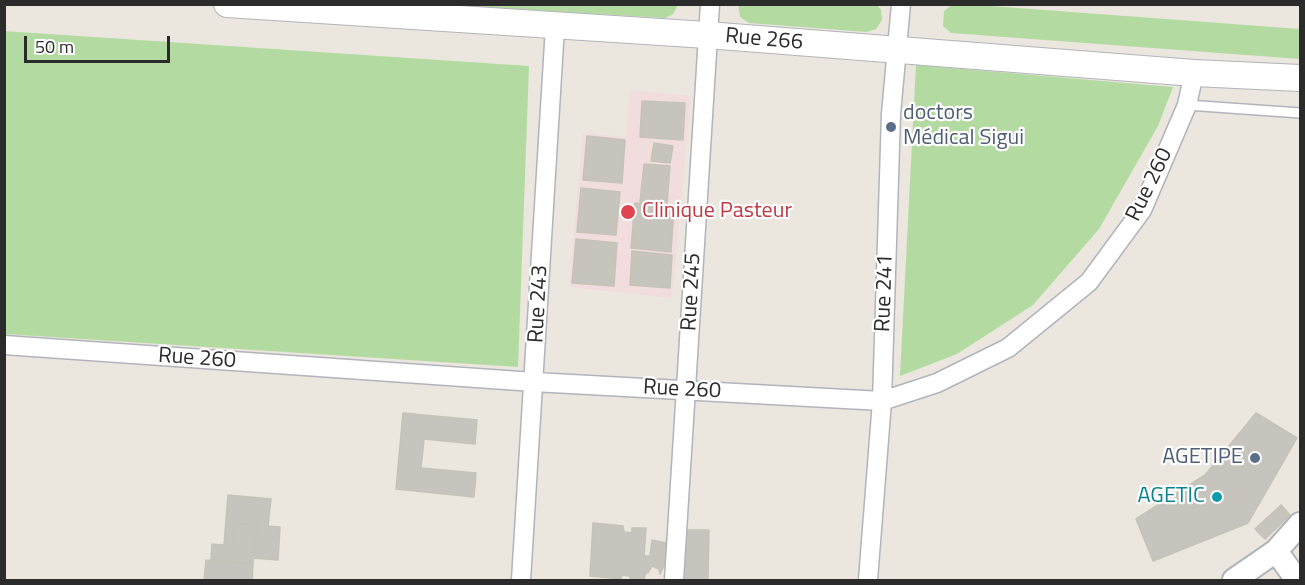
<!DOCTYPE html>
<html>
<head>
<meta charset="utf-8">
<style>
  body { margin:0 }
  #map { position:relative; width:1305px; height:585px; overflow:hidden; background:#ebe6de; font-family:"Titillium Web",sans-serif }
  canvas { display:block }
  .frame { position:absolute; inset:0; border:6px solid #2b2b2b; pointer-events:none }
  .scale { position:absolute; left:24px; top:36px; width:146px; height:27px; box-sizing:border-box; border:3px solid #2b2b2b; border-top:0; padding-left:8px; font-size:18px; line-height:21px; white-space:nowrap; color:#2b2b2b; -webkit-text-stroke:4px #fff; paint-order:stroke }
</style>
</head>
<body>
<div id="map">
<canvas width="1305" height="585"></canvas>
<div class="frame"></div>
<div class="scale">50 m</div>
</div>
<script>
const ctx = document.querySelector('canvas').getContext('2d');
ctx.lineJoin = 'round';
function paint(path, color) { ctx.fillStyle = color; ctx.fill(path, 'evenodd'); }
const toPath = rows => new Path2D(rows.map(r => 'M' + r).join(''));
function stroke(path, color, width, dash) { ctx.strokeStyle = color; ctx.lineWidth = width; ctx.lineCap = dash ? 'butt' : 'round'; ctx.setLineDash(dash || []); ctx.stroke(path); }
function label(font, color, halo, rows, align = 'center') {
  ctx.font = font + ' "Titillium Web",sans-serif'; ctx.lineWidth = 4.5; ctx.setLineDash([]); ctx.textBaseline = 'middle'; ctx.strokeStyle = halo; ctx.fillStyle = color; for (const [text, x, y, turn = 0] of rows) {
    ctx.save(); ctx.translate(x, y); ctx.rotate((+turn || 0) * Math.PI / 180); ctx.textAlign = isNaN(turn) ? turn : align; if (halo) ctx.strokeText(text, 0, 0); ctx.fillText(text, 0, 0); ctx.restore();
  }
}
paint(toPath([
  [630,90,691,96,672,298,569,287,583,133,626,137]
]), '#f1dddd');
paint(toPath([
  [738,4,877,5,881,10,882,20,876,29,867,32,749,23,740,17],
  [964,4,1300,29,1300,59,951,33,943,26,944,11,952,5],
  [449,5,678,4,678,5,673,14,665,18],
  [4,31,529,66,518,367,5,334],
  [916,65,1173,87,1158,126,1099,229,1033,305,957,354,900,376]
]), '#b3dba1');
const building = toPath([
  [642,101,685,103,683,140,640,137,642,101],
  [587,136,625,140,622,183,583,180,587,136],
  [654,143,673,146,670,163,651,161,654,143],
  [644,164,670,166,667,204,640,202,644,164],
  [581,188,620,192,616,235,577,232,581,188],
  [635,203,674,207,671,252,631,248,635,203],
  [576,239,617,243,614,286,572,283,576,239],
  [632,251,672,255,670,288,630,285,632,251],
  [403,413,477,420,475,444,424,439,421,468,476,473,474,497,396,489,403,413],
  [1256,413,1297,438,1248,523,1153,561,1136,519,1205,475,1256,413],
  [228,495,271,499,268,526,280,527,278,560,254,558,257,525,234,523,232,546,224,545,228,495],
  [1281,505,1290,515,1265,539,1255,529,1281,505],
  [234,523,257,525,253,564,211,560,212,544,232,546,234,523],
  [593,523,623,526,624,532,632,533,632,528,646,528,644,556,650,556,652,540,666,543,668,530,709,530,708,580,665,580,669,566,664,566,660,574,659,569,652,566,648,573,646,572,644,580,630,580,630,576,622,575,621,579,590,576,593,523],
  [206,560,253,564,252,580,204,580,206,560]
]);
paint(building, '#c7c4bd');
stroke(building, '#c6c2b8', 1.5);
const service = toPath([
  [1187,105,1300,113]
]);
const minor = toPath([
  [4,345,534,382,882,401,937,383,1008,348,1089,282,1142,210,1187,105,1194,73],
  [521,580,555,27],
  [674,580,710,4],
  [868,580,882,401,891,114,901,4]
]);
const tertiary = toPath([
  [1276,551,1297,580],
  [1234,580,1276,551,1300,524]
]);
const secondary = toPath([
  [227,4,707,35,1194,73,1300,78]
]);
stroke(service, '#b2b4bd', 12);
stroke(minor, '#b2b4bd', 21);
stroke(tertiary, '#b2b4bd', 26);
stroke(secondary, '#b2b4bd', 28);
stroke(service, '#fff', 9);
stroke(minor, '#fff', 18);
stroke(tertiary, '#fff', 22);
stroke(secondary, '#fff', 26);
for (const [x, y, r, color] of [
  [891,127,6,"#5c6f8a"],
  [628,212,8,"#e0444e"],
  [1255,458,6,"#5c6f8a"],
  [1217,497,6,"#0f9aa8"]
]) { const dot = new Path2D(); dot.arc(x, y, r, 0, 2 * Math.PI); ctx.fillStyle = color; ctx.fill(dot); stroke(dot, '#fff', 2); }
label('22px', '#2b2b2b', '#fff', [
  ["Rue 266",764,40,5],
  ["Rue 260",1150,185,-64],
  ["Rue 245",692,292,-87],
  ["Rue 241",885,293,-88],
  ["Rue 243",539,304,-87],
  ["Rue 260",197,359,4],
  ["Rue 260",682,390,3]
]);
label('22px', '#4e5e75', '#fff', [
  ["doctors",903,114],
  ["Médical Sigui",903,139],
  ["AGETIPE",1243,458,"right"]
], 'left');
label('22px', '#be3a42', '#fff', [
  ["Clinique Pasteur",642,212]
], 'left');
label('22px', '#0d838f', '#fff', [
  ["AGETIC",1205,497]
], 'right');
</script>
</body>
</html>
